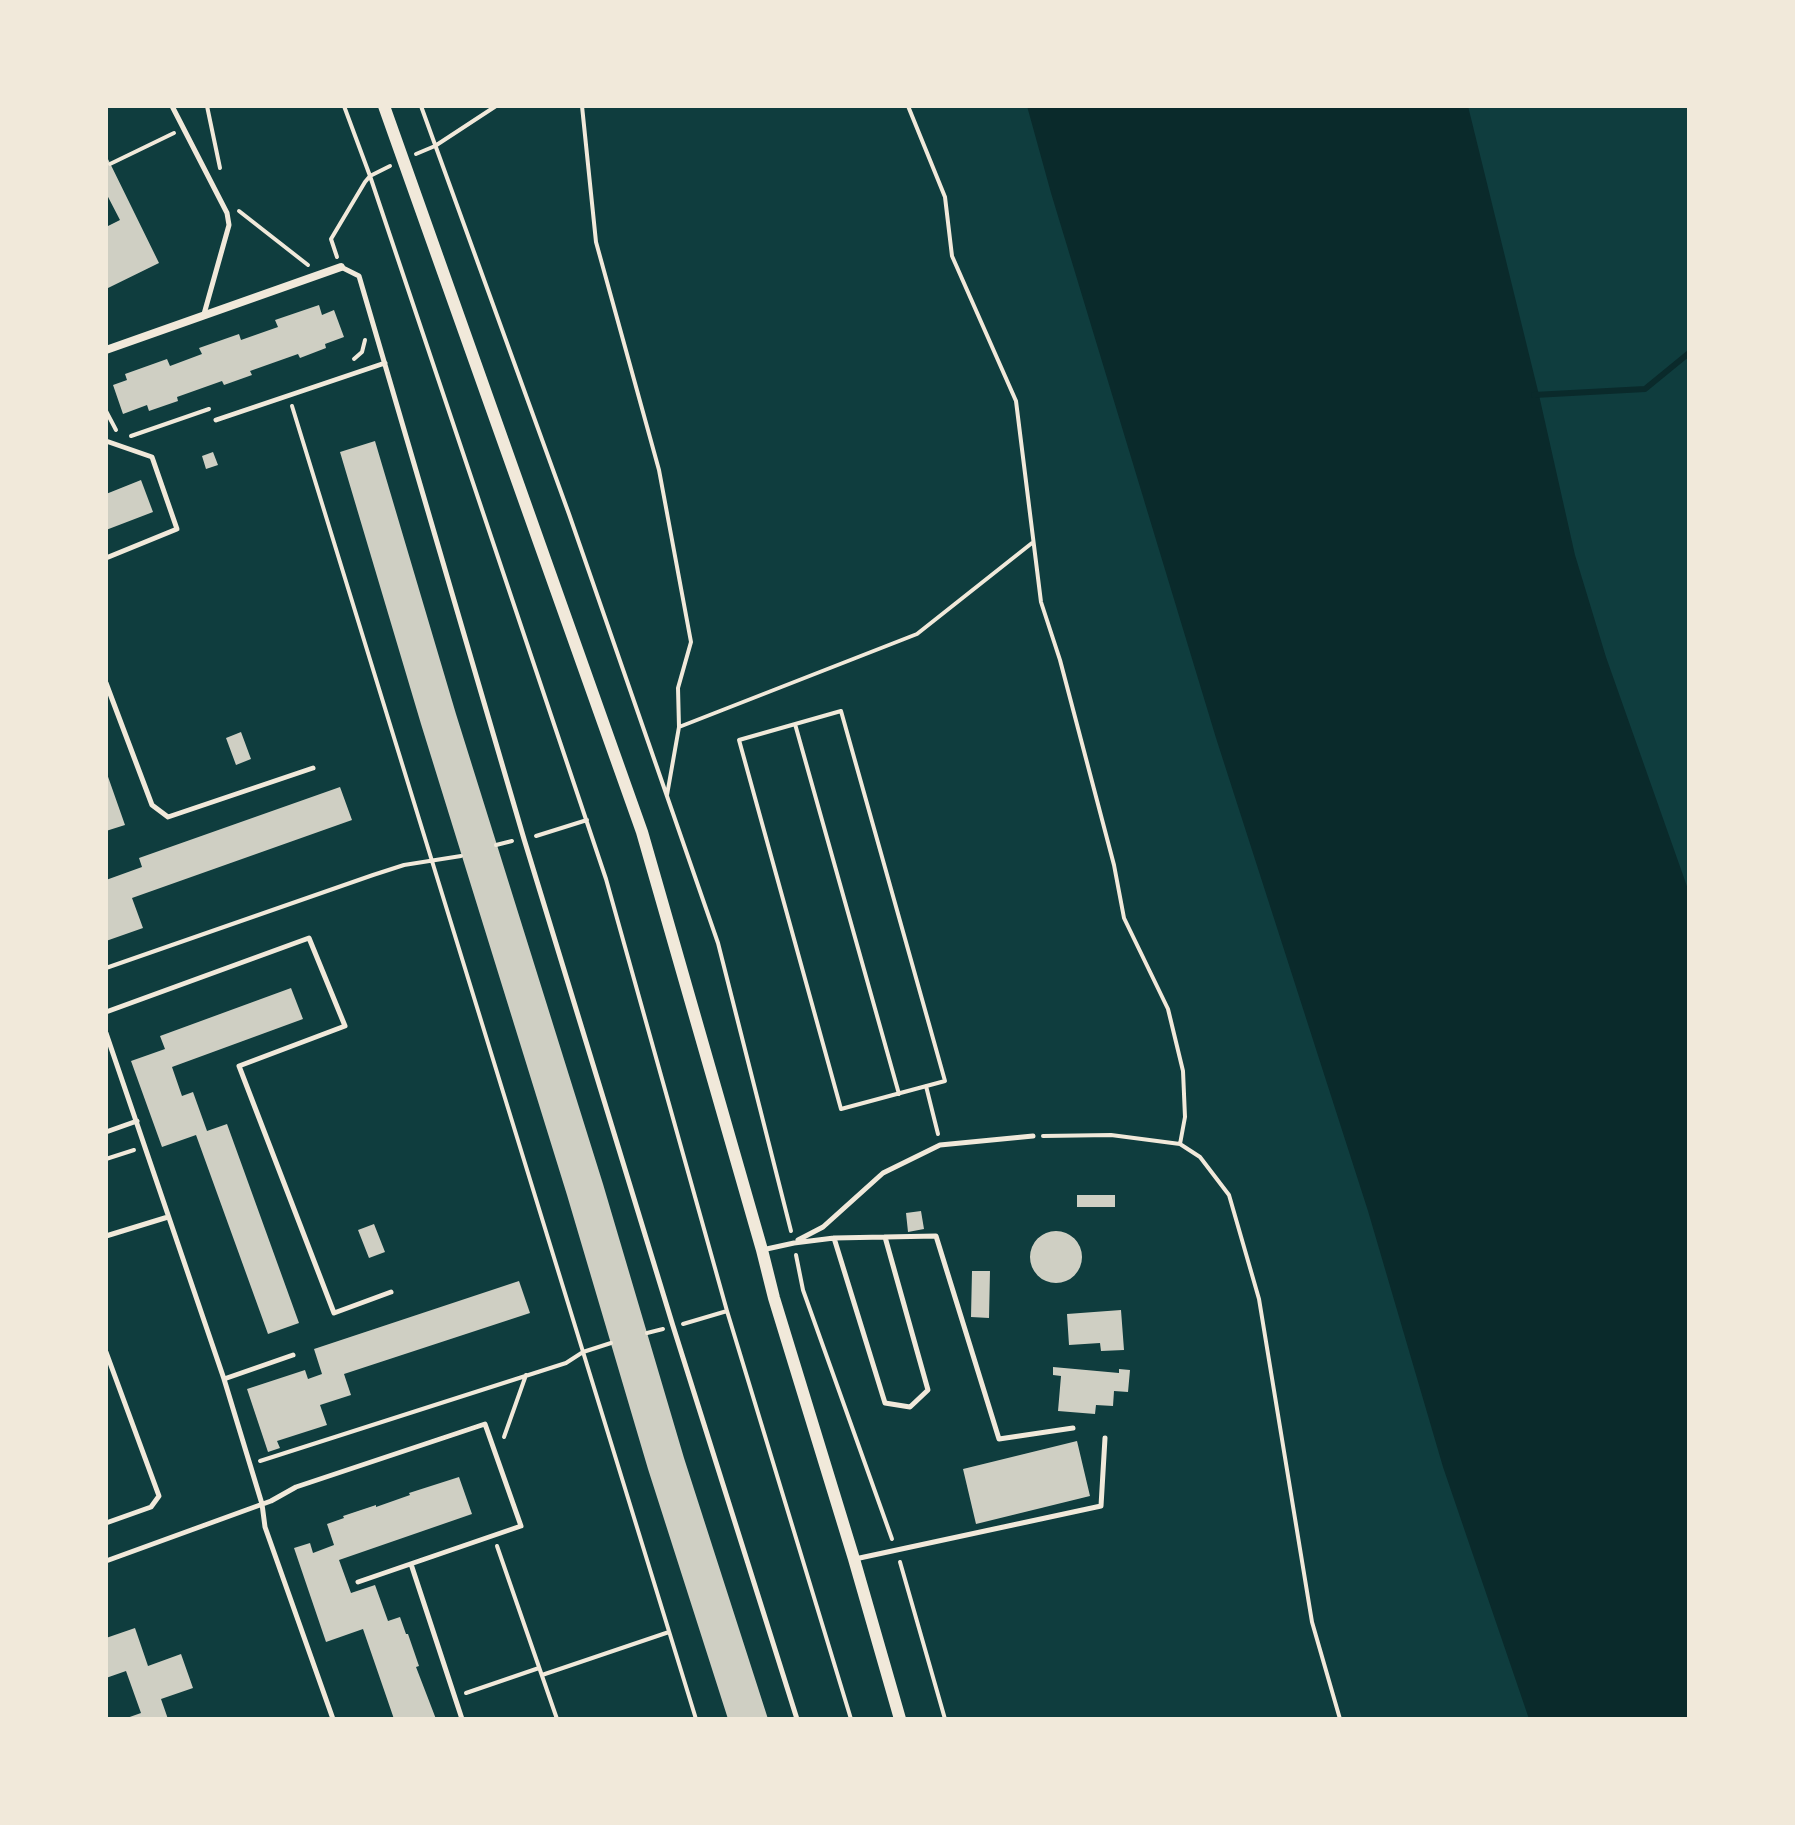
<!DOCTYPE html>
<html>
<head>
<meta charset="utf-8">
<style>
  body { margin:0 }
  #map { position:relative; width:1795px; height:1825px; overflow:hidden; background:#0f3d3e; font-family:Lato,sans-serif }
  canvas { display:block }
  .frame { position:absolute; inset:0; border:108px solid #f1e9da; pointer-events:none }
</style>
</head>
<body>
<div id="map">
<canvas width="1795" height="1825"></canvas>
<div class="frame"></div>
</div>
<script>
const ctx = document.querySelector('canvas').getContext('2d');
ctx.lineJoin = 'round';
function paint(path, color) { ctx.fillStyle = color; ctx.fill(path, 'evenodd'); }
const toPath = rows => new Path2D(rows.map(r => 'M' + r).join(''));
function stroke(path, color, width, dash) { ctx.strokeStyle = color; ctx.lineWidth = width; ctx.lineCap = dash ? 'butt' : 'round'; ctx.setLineDash(dash || []); ctx.stroke(path); }
paint(toPath([
  [1027,106,1468,106,1539,395,1575,555,1606,657,1689,892,1689,1719,1529,1719,1443,1467,1368,1211,1216,738,1051,193]
]), '#0a2a2b');
stroke(toPath([
  [1534,395,1645,389,1689,353]
]), '#0a2a2b', 6);
paint(toPath([
  [106,155,159,263,106,289,106,227,120,220,106,193],
  [319,305,322,315,334,310,344,337,325,344,326,348,300,358,298,354,250,371,252,375,224,385,222,381,177,397,178,401,149,411,147,405,123,414,113,385,127,380,125,374,167,359,170,366,202,354,199,348,239,334,241,340,278,327,275,320],
  [375,441,456,714,603,1184,684,1458,768,1719,728,1719,648,1469,567,1195,421,724,340,452],
  [213,452,218,465,206,469,202,456],
  [141,480,153,512,106,530,106,494],
  [241,732,251,759,236,765,226,738],
  [106,771,125,825,106,831],
  [340,787,352,820,132,898,143,928,106,941,106,880,142,867,139,858],
  [291,988,303,1019,172,1067,182,1096,193,1092,207,1131,227,1124,299,1323,268,1334,196,1135,162,1147,131,1061,165,1049,160,1036],
  [1077,1195,1115,1195,1115,1207,1077,1207],
  [921,1211,924,1229,908,1232,906,1213],
  [374,1224,385,1252,369,1258,358,1230],
  '1030 1257a26 26 0 1 1 52 0a26 26 0 1 1-52 0Z',
  [972,1271,990,1271,989,1318,971,1317],
  [519,1281,530,1313,344,1374,351,1395,320,1405,327,1425,277,1441,280,1448,268,1452,247,1389,305,1370,308,1379,322,1374,314,1349],
  [1121,1310,1124,1350,1101,1351,1100,1343,1069,1345,1067,1314],
  [1053,1367,1119,1373,1119,1369,1130,1370,1128,1392,1114,1391,1113,1406,1096,1405,1095,1414,1058,1411,1061,1376,1053,1375],
  [1077,1441,1090,1496,976,1524,963,1469],
  [459,1477,472,1514,339,1560,351,1593,375,1585,388,1621,400,1617,406,1634,408,1634,419,1666,416,1667,436,1719,394,1719,363,1629,326,1642,294,1548,310,1543,313,1553,334,1545,327,1524,344,1518,343,1516,376,1505,376,1507,410,1495,409,1493],
  [135,1628,148,1666,181,1654,193,1688,161,1699,168,1719,124,1719,141,1713,126,1671,106,1678,106,1638]
]), '#cfcfc3');
stroke(toPath([
  [207,106,220,168],
  [344,106,370,176,606,879,727,1311,851,1719],
  [421,106,569,514,718,943,791,1231],
  [582,106,596,242,659,470,691,642,678,688,679,727,667,795],
  [908,106,945,197,952,256,1016,401,1041,602,1060,660,1114,865,1124,918,1168,1009,1183,1071,1185,1117,1180,1144],
  [416,154,435,146,496,106],
  [110,164,174,133],
  [239,211,308,265],
  [337,257,331,239,365,182,370,176,390,166],
  [354,359,362,352,365,340],
  [292,406,696,1719],
  [106,411,116,430],
  [131,436,209,409],
  [841,711,945,1081,841,1109,739,740,841,711],
  [795,724,899,1094],
  [679,727,917,634,1032,543],
  [536,836,587,820],
  [496,845,512,841],
  [106,968,373,875,404,865,461,856],
  [926,1086,938,1134],
  [1043,1136,1111,1135,1180,1144,1200,1157,1229,1195,1259,1299,1312,1622,1340,1719],
  [106,1159,134,1150],
  [796,1255,803,1290,892,1539],
  [683,1324,727,1311],
  [647,1333,663,1329],
  [504,1437,526,1375],
  [260,1461,566,1363,583,1352,611,1343],
  [497,1546,557,1719],
  [900,1562,945,1719],
  [542,1675,669,1632],
  [466,1693,539,1668]
]), '#f1e9da', 4);
stroke(toPath([
  [172,106,227,213,229,225,204,314],
  [341,267,359,276,524,839,673,1326,797,1719],
  [216,420,385,363],
  [106,441,152,457,177,529,106,558],
  [106,683,152,805,168,817,313,768],
  [106,1012,309,938,345,1026,239,1066,334,1313,391,1292],
  [106,1033,224,1379,262,1504,265,1527,333,1719],
  [106,1132,137,1121],
  [106,1236,168,1217],
  [834,1238,885,1403,910,1407,928,1390,885,1237],
  [798,1240,823,1227,883,1173,940,1145,1033,1136],
  [762,1250,794,1243,834,1238,936,1236,999,1439,1073,1428],
  [106,1352,159,1496,151,1507,106,1523],
  [224,1379,293,1355],
  [855,1559,1101,1506,1105,1438],
  [106,1561,271,1501,296,1487,485,1424,521,1526,358,1582],
  [411,1564,462,1719]
]), '#f1e9da', 5);
stroke(toPath([
  [106,350,341,267]
]), '#f1e9da', 8);
stroke(toPath([
  [384,106,642,832,762,1250,774,1298,854,1559,900,1719]
]), '#f1e9da', 12);
</script>
</body>
</html>
